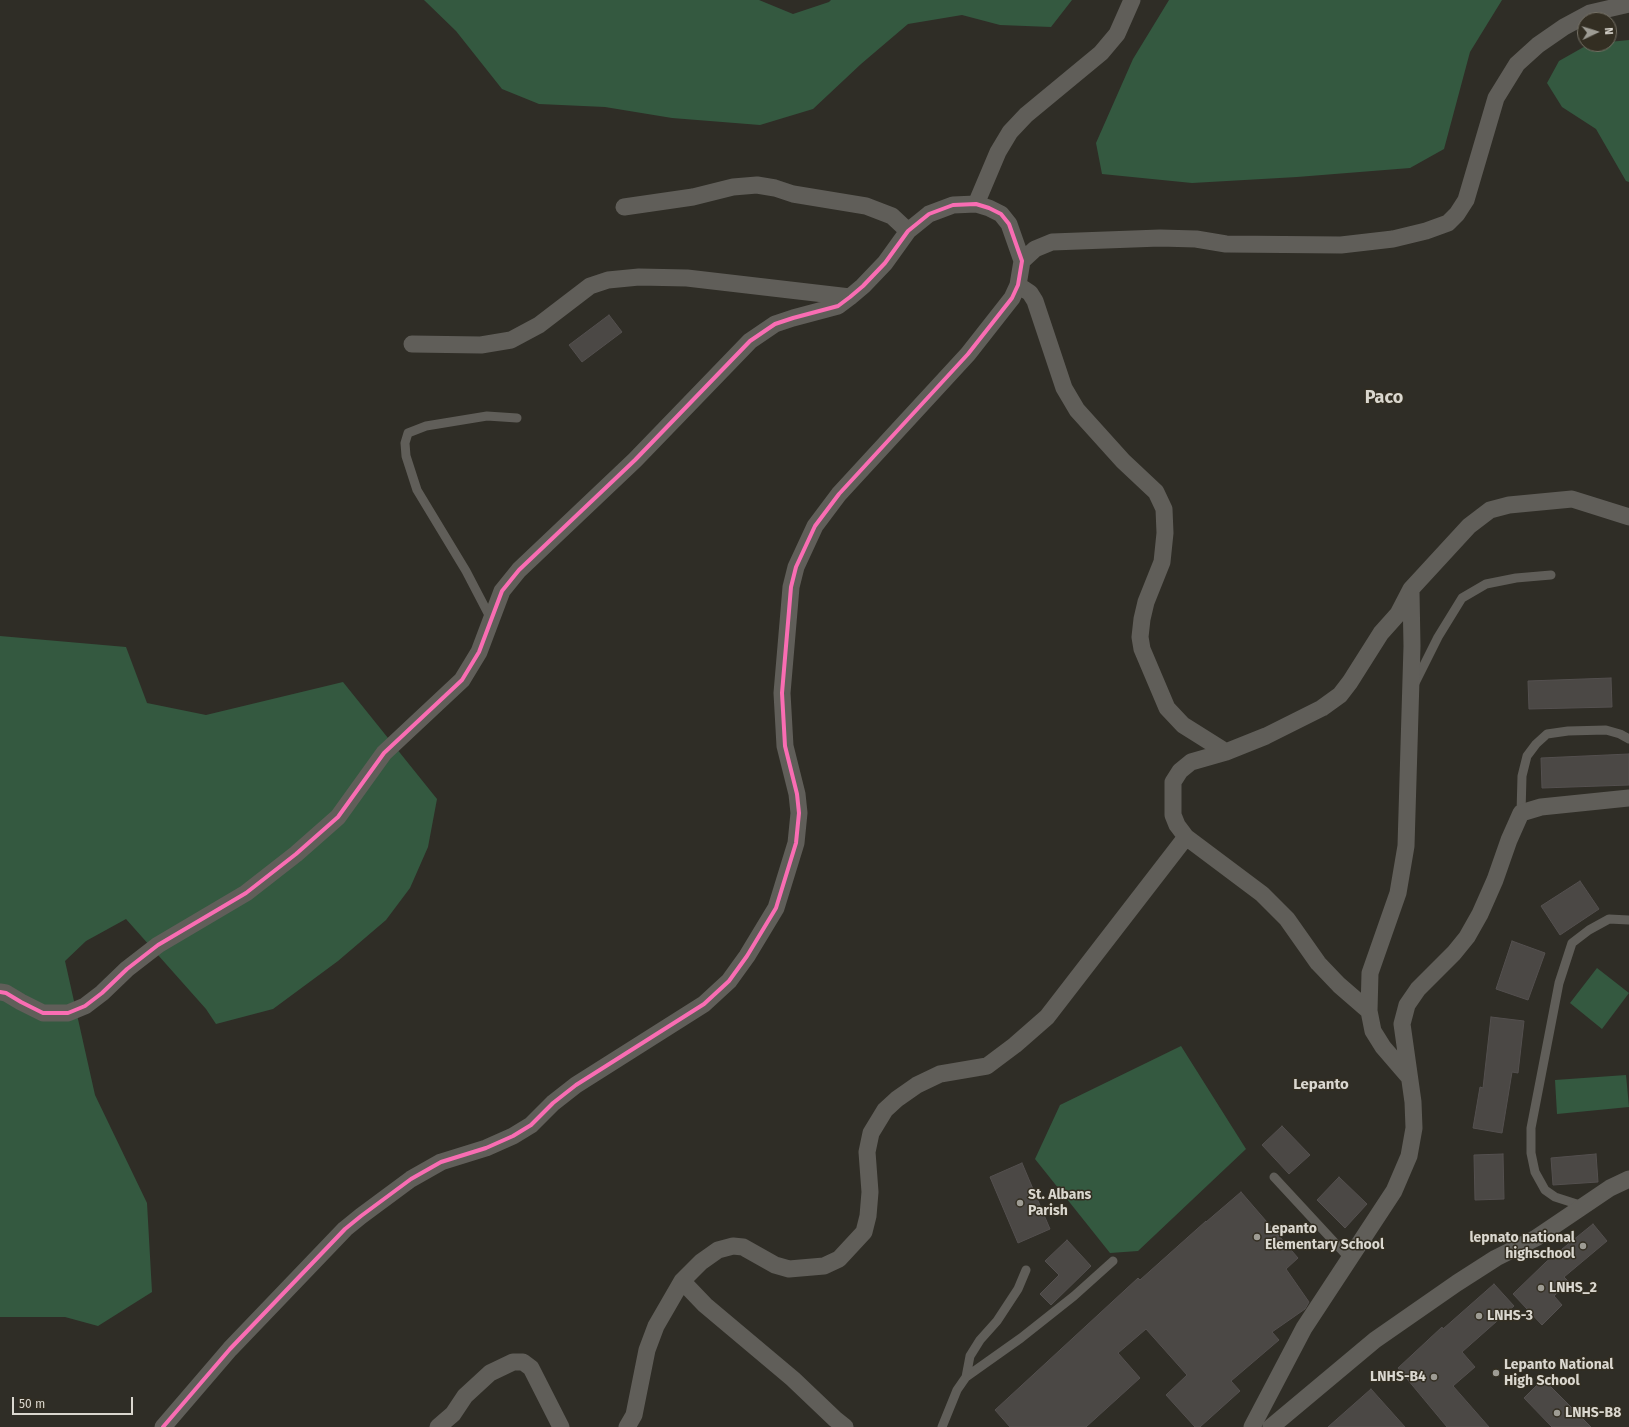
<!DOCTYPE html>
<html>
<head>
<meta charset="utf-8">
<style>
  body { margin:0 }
  #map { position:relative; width:1629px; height:1427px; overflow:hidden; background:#2f2d26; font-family:"Fira Sans",sans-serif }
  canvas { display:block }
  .north { position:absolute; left:1577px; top:12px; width:40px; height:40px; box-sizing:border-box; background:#332e22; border:1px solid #767267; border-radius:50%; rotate:86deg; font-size:11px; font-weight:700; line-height:16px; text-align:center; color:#dad7cf }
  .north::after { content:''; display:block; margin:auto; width:14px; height:18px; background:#9e9c94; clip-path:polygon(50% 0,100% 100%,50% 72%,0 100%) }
  .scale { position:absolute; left:12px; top:1397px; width:121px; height:18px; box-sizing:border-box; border:2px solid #dad7cf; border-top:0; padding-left:5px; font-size:12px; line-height:14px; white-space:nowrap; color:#dad7cf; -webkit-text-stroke:3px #332e22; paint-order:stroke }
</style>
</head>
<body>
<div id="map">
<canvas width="1629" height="1427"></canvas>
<div class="north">N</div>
<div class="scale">50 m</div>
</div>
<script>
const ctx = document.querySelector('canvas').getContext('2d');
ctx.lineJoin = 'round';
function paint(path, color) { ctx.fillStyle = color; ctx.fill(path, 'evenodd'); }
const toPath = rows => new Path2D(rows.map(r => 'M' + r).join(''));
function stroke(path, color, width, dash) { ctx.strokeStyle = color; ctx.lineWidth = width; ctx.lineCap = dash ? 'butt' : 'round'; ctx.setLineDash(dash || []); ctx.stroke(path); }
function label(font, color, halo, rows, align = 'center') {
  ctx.font = font + ' "Fira Sans",sans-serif'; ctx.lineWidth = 3; ctx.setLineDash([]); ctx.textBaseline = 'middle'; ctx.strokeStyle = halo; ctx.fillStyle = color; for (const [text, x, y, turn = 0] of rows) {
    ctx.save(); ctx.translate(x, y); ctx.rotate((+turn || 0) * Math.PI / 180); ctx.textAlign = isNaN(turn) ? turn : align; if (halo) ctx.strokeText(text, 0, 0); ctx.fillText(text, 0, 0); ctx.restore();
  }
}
paint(toPath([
  [424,0,759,0,793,14,829,2,831,0,1072,0,1051,27,1000,25,962,15,908,24,861,64,813,109,760,125,672,118,605,107,539,104,502,89,456,31],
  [1169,0,1502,0,1470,52,1444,149,1410,168,1297,177,1192,183,1102,174,1096,143,1133,59],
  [1629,40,1629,182,1626,181,1596,129,1562,107,1547,83,1559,61,1589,44,1609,44,1609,42],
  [0,636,126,647,147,703,206,715,343,682,437,799,428,847,410,888,386,920,338,961,273,1009,216,1024,206,1009,126,919,86,941,65,961,95,1095,147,1203,152,1292,98,1326,65,1317,0,1317],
  [1597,968,1629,993,1602,1029,1570,1003],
  [1181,1046,1246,1149,1138,1251,1110,1253,1035,1159,1060,1105],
  [1626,1075,1629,1107,1557,1114,1555,1080]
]), '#345940');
const building = toPath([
  [609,315,622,332,582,362,569,345,609,315],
  [1611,678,1612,707,1529,709,1528,681,1611,678],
  [1629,754,1629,785,1542,788,1541,758,1629,754],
  [1580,881,1599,909,1560,935,1541,906,1580,881],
  [1512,941,1545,953,1528,1000,1496,989,1512,941],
  [1491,1017,1524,1021,1518,1073,1512,1072,1502,1133,1473,1128,1480,1087,1483,1088,1491,1017],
  [1282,1126,1310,1155,1289,1174,1262,1145,1282,1126],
  [1503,1154,1504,1199,1475,1200,1474,1155,1503,1154],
  [1596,1154,1598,1182,1553,1185,1551,1158,1596,1154],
  [1022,1163,1050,1229,1018,1243,990,1177,1022,1163],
  [1339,1177,1367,1204,1345,1228,1317,1200,1339,1177],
  [1241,1192,1298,1258,1286,1269,1309,1302,1305,1309,1272,1332,1279,1340,1231,1381,1240,1391,1200,1427,1195,1427,1166,1395,1187,1375,1146,1329,1118,1353,1140,1378,1086,1427,1010,1427,995,1410,1138,1278,1140,1280,1206,1221,1206,1222,1241,1192],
  [1593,1224,1607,1241,1564,1277,1569,1282,1554,1296,1562,1305,1542,1325,1513,1294,1546,1262,1593,1224],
  [1067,1240,1091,1266,1051,1305,1040,1294,1059,1275,1045,1261,1067,1240],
  [1494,1284,1514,1306,1462,1352,1475,1367,1453,1386,1489,1427,1447,1427,1398,1368,1442,1327,1443,1329,1494,1284],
  [1543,1379,1591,1427,1552,1427,1524,1398,1543,1379],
  [1371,1389,1405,1427,1328,1427,1371,1389]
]);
paint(building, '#4b4845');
stroke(building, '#54504f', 1);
stroke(toPath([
  [491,619,466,571,417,490,406,456,405,443,408,433,426,426,487,416,517,418],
  [1414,685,1438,637,1462,598,1486,584,1516,578,1551,575],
  [1521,813,1522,776,1527,756,1536,744,1547,734,1568,731,1606,730,1620,734,1629,739],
  [1274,1177,1349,1258],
  [1583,1206,1555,1197,1545,1190,1535,1172,1531,1153,1531,1128,1559,983,1572,943,1589,930,1609,919,1629,920],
  [966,1377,970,1356,980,1340,997,1321,1018,1289,1026,1270],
  [942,1427,957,1390,966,1377,1021,1338,1074,1296,1113,1261]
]), '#605e59', 9);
stroke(toPath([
  [976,204,998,152,1010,132,1026,115,1101,53,1117,34,1132,0],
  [624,207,693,197,733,187,757,185,775,188,793,194,866,206,892,216,908,231],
  [1022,261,1035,249,1052,242,1160,238,1196,239,1226,244,1341,245,1393,239,1426,231,1448,223,1457,214,1466,200,1496,98,1517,64,1538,45,1564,27,1590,13,1629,4],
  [1018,285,1030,293,1035,301,1064,388,1077,410,1123,461,1156,492,1164,509,1165,533,1162,562,1146,602,1142,619,1140,637,1142,649,1167,708,1183,725,1226,752],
  [412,344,481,345,511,340,539,325,590,286,608,280,639,277,687,278,850,297],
  [0,992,6,993,21,1002,43,1013,68,1013,85,1006,102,993,127,969,158,945,246,893,296,854,338,817,384,753,462,680,479,652,502,591,519,570,635,460,750,341,775,324,793,318,838,306,850,297,863,286,885,263,908,231,929,214,953,205,976,204,989,208,1001,214,1009,224,1022,261,1018,285,1012,298,968,354,839,494,815,526,796,567,791,587,789,611,782,693,785,746,797,794,799,813,796,843,776,908,747,956,729,981,704,1004,576,1085,553,1103,531,1125,513,1136,486,1148,441,1162,411,1179,361,1216,345,1229,230,1349,163,1427],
  [1369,1011,1339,985,1318,963,1287,919,1262,894,1186,837,1177,825,1173,815,1173,782,1180,771,1191,762,1226,752,1266,736,1322,708,1340,695,1350,682,1381,633,1398,614,1411,589,1469,526,1490,510,1509,505,1572,499,1629,517],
  [1408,1076,1383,1047,1373,1031,1369,1011,1370,973,1398,893,1406,846,1412,646,1411,592],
  [682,1281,705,1305,793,1379,835,1419,845,1427],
  [438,1427,453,1414,465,1396,490,1373,513,1362,523,1362,531,1368,561,1427],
  [627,1427,634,1415,647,1350,656,1326,682,1281,701,1262,718,1250,733,1246,743,1247,775,1265,789,1269,824,1266,839,1259,864,1232,868,1216,870,1192,867,1152,871,1133,885,1110,897,1099,917,1085,940,1074,987,1066,1015,1045,1047,1017,1186,837],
  [1252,1427,1304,1328,1394,1191,1409,1156,1414,1128,1413,1102,1402,1024,1407,1005,1418,989,1454,953,1467,937,1480,914,1495,880,1509,840,1521,813,1541,807,1629,798],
  [1271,1427,1375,1340,1457,1283,1496,1258,1536,1238,1610,1188,1629,1179]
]), '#605e59', 17);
stroke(toPath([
  [0,992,6,993,21,1002,43,1013,68,1013,85,1006,102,993,127,969,158,945,246,893,296,854,338,817,384,753,462,680,479,652,502,591,519,570,635,460,750,341,775,324,793,318,838,306,850,297,863,286,885,263,908,231,929,214,953,205,976,204,989,208,1001,214,1009,224,1022,261,1018,285,1012,298,968,354,839,494,815,526,796,567,791,587,789,611,782,693,785,746,797,794,799,813,796,843,776,908,747,956,729,981,704,1004,576,1085,553,1103,531,1125,513,1136,486,1148,441,1162,411,1179,361,1216,345,1229,230,1349,163,1427]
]), '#f96db3', 4);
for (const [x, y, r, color] of [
  [1020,1203,4,"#9e9c94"],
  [1257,1237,4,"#9e9c94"],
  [1583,1246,4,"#9e9c94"],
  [1541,1288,4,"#9e9c94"],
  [1479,1316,4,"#9e9c94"],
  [1496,1373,4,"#9e9c94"],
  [1434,1377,4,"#9e9c94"],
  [1557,1413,4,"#9e9c94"]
]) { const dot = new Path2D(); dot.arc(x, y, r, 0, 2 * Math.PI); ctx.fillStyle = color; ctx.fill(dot); stroke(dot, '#332e22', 1.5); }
label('bold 14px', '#dad7cf', '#332e22', [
  ["St. Albans",1028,1195],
  ["Parish",1028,1211],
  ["Lepanto",1265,1229],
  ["Elementary School",1265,1245],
  ["lepnato national",1575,1238,"right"],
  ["highschool",1575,1254,"right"],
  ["LNHS_2",1549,1288],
  ["LNHS-3",1487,1316],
  ["Lepanto National",1504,1365],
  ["High School",1504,1381],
  ["LNHS-B4",1426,1377,"right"],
  ["LNHS-B8",1565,1413]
], 'left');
label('bold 15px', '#dad7cf', '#332e22', [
  ["Lepanto",1321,1085]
]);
label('bold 18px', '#dad7cf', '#332e22', [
  ["Paco",1384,398]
]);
</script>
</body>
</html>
